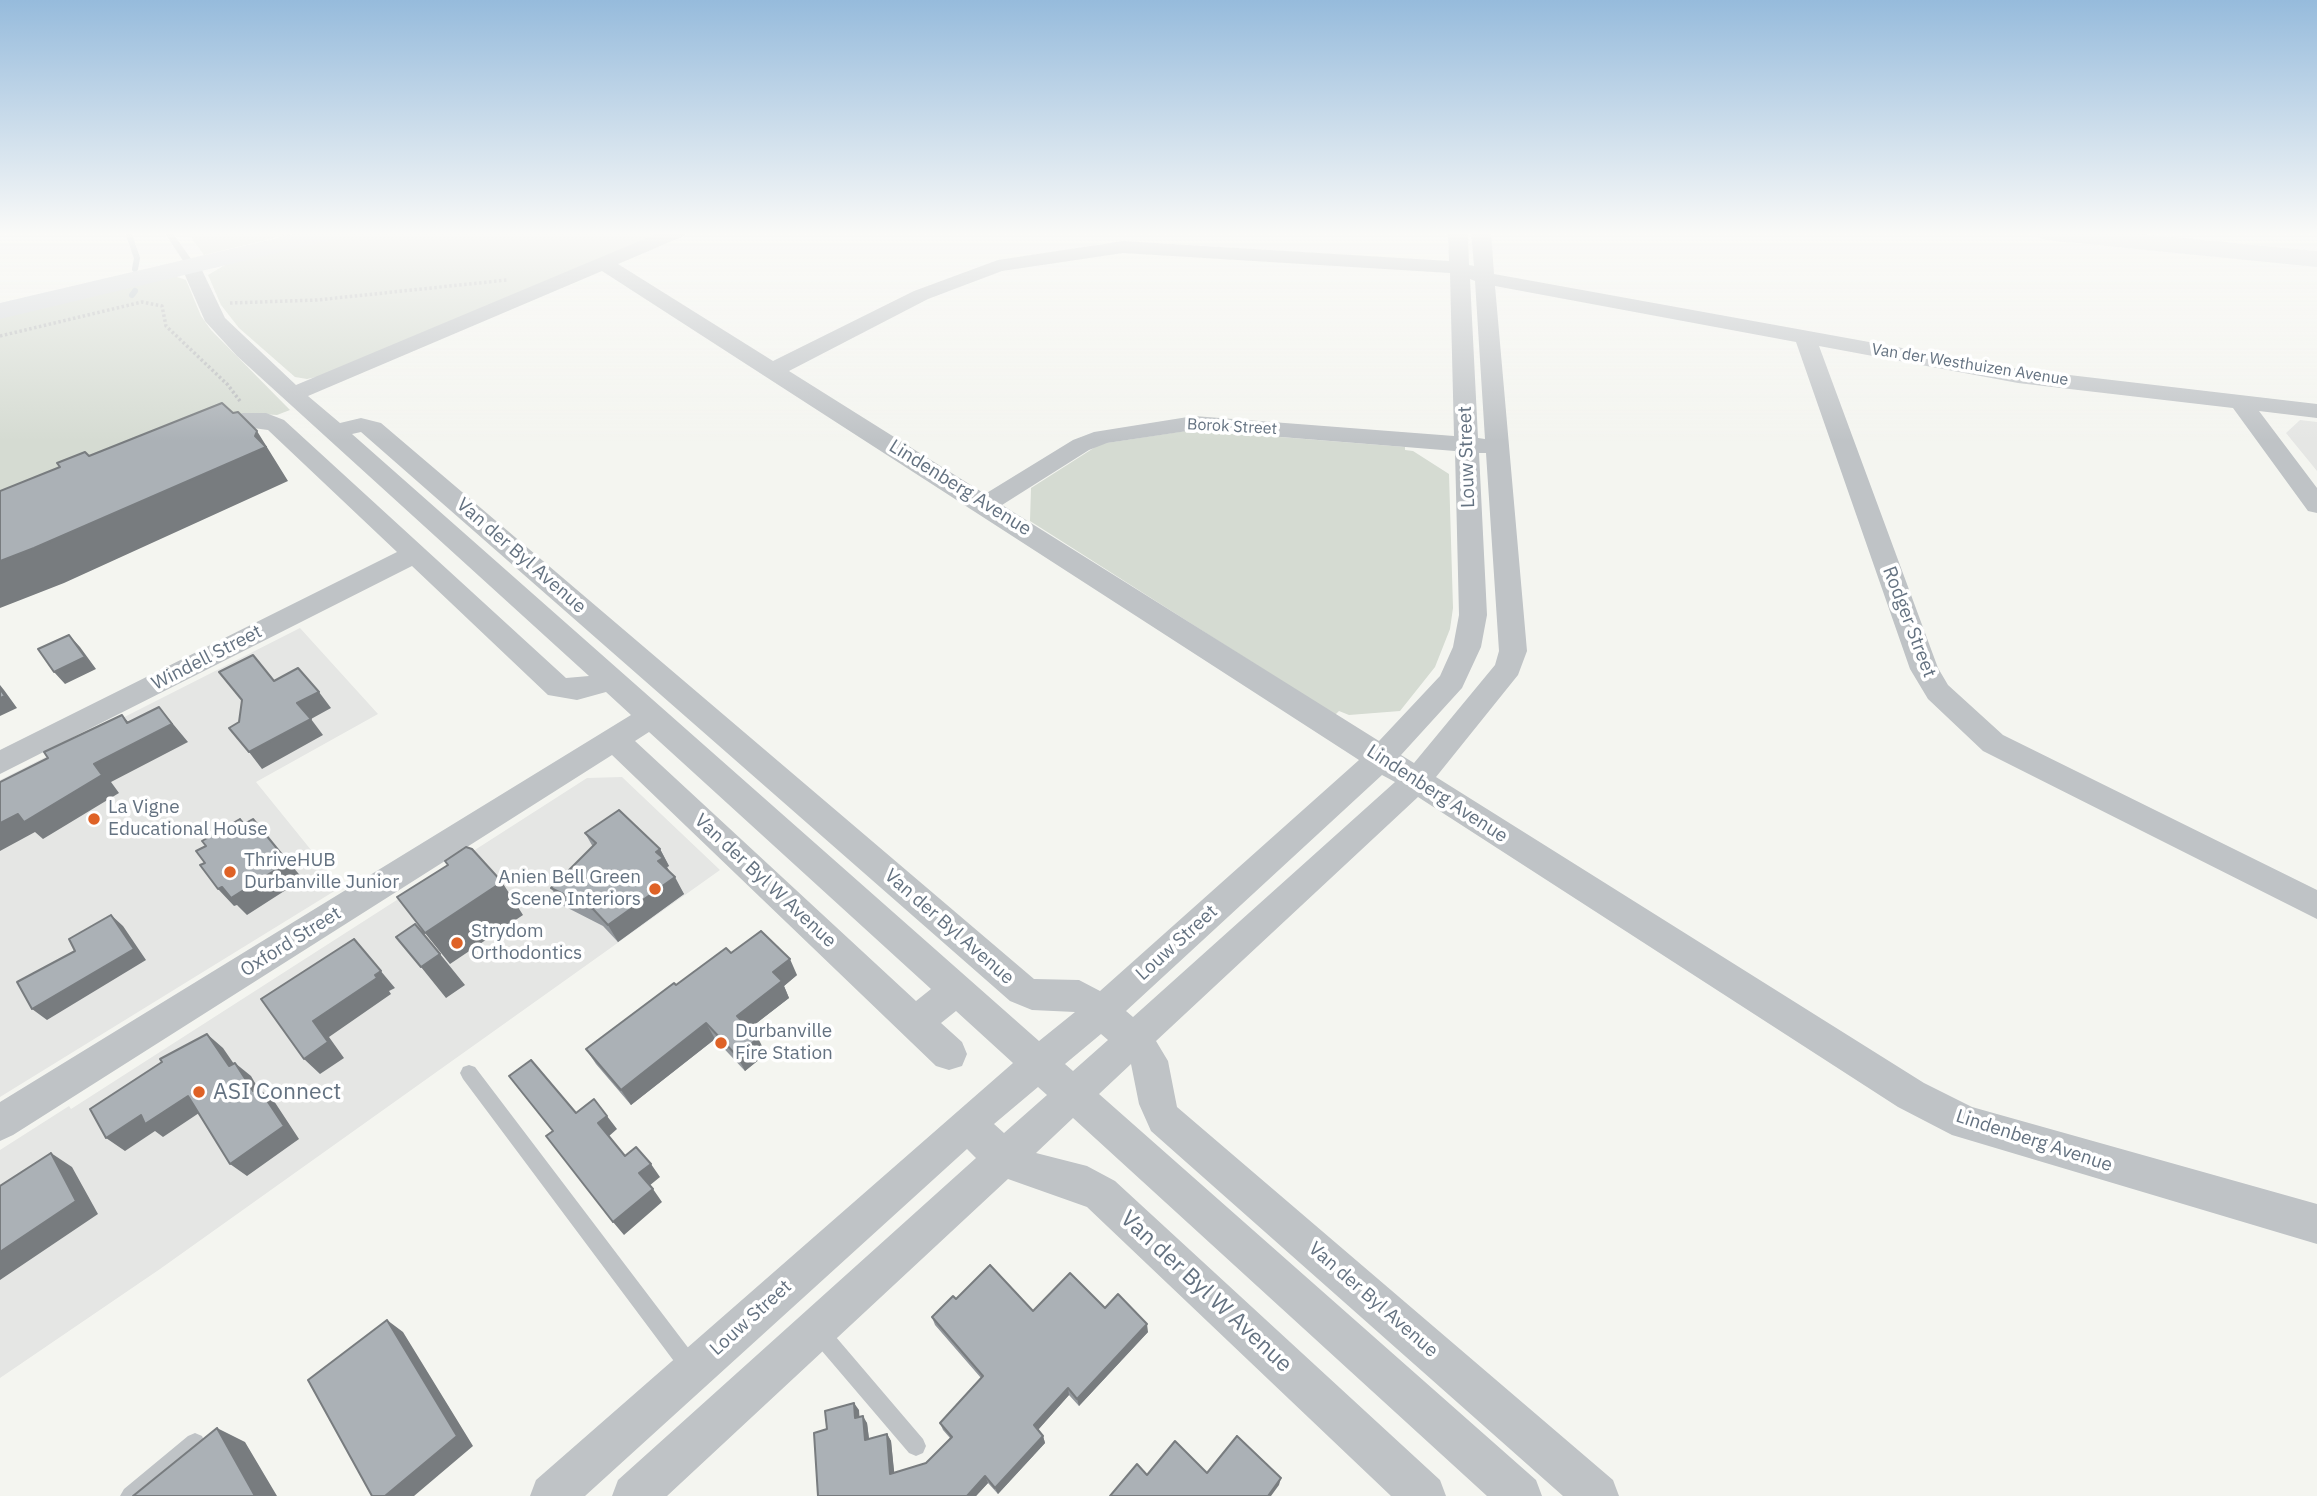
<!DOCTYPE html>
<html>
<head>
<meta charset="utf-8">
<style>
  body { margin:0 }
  canvas { display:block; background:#f4f5f0 }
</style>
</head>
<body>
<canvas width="2317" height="1496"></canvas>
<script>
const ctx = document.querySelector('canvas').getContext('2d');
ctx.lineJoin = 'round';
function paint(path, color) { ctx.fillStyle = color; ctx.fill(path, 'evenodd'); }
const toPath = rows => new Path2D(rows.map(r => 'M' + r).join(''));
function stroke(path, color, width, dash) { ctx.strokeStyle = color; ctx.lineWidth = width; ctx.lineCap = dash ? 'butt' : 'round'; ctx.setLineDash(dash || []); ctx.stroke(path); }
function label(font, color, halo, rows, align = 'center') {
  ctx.font = font + ' "IBM Plex Sans",sans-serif'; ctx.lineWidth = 7; ctx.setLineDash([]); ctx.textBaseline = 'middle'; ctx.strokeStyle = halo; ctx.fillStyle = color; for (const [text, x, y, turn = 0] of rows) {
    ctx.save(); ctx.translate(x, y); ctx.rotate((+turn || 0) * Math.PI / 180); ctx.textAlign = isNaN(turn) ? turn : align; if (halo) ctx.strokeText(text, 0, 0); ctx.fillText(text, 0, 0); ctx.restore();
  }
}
paint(toPath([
  [2300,420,2317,422,2317,471,2286,433],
  [300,628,378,714,256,782,341,887,0,1097,0,780],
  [622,777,720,870,160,1269,0,1378,0,1150,69,1106,71,1109,587,778]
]), '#e5e6e4');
paint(toPath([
  [187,232,300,232,204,255],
  [357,232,667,232,326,375,307,379,295,377,239,328,221,305,208,275,230,262],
  [174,276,186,280,201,316,211,330,290,410,277,415,262,414,0,498,0,317],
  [1192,430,1405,447,1405,450,1413,451,1449,474,1453,608,1450,629,1435,667,1400,711,1349,715,1339,711,1335,715,1030,521,1031,488,1100,444]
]), '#d5dbd2');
stroke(toPath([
  [128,232,137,258,135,269],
  [132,295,135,291]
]), '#bbc5cb', 6);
stroke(toPath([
  [230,303,317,300,507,280],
  [0,336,142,302,162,306,166,326,228,385,240,401]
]), '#b9bbbd', 3.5, [2.5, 2.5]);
paint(toPath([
  [164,232,172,232,196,266,194,268,188,268,164,232],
  [469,1065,475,1067,699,1362,702,1369,699,1376,692,1379,685,1376,463,1079,460,1073,463,1067,469,1065],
  [817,1320,824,1323,923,1439,926,1446,923,1453,916,1456,909,1453,810,1337,807,1330,810,1323,817,1320],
  [195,1433,202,1436,205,1443,202,1450,147,1496,120,1496,124,1489,188,1436,195,1433]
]), '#bfc3c6');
paint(toPath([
  [661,232,687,232,684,236,618,264,773,361,914,291,998,260,1123,241,1449,261,1448,232,1468,232,1469,265,1474,266,1471,232,1491,232,1494,274,2018,369,2317,404,2317,418,2259,411,2317,488,2317,513,2308,511,2233,408,2018,383,1819,346,1938,668,1948,685,2003,735,2317,890,2317,919,1983,751,1928,699,1910,669,1796,342,1495,286,1527,651,1518,675,1436,777,1924,1083,1972,1107,2317,1204,2317,1244,1952,1135,1898,1107,1418,797,1156,1041,1168,1061,1177,1107,1613,1480,1619,1496,1563,1496,1151,1131,1139,1104,1131,1064,1099,1094,1536,1480,1542,1496,1487,1496,1073,1118,1036,1153,1087,1166,1115,1181,1440,1480,1446,1496,1391,1496,1087,1207,1008,1179,667,1496,612,1496,618,1480,976,1158,967,1149,585,1496,530,1496,536,1480,1013,1063,956,1011,941,1023,962,1042,967,1054,962,1066,949,1070,936,1066,612,755,13,1135,0,1141,0,1102,631,715,606,692,577,700,548,695,412,566,0,774,0,750,397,552,268,430,246,427,207,440,199,438,195,433,199,428,243,413,266,413,284,420,566,678,589,676,237,356,205,321,181,266,191,260,198,262,225,318,296,385,661,232],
  [1123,253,1450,273,1454,436,1194,416,1094,432,1073,440,985,494,789,371,928,299,1002,271,1123,253],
  [602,271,1359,760,1100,991,1079,980,1034,979,381,423,361,418,340,423,308,396,602,271],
  [1470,279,1475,281,1485,439,1478,438,1470,279],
  [1194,430,1455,451,1459,615,1453,647,1440,676,1379,741,1002,505,1089,450,1107,443,1194,430],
  [361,432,1010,1001,1032,1010,1075,1012,1039,1041,352,434,361,432],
  [1479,453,1486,453,1499,651,1495,665,1414,763,1401,755,1462,688,1481,647,1487,615,1479,453],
  [649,732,931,989,916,1001,635,741,649,732],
  [1382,775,1395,782,1133,1017,1126,1011,1382,775],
  [1101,1034,1108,1040,1073,1071,1065,1064,1101,1034],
  [1038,1087,1047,1095,1004,1133,994,1124,1038,1087]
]), '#bfc3c6');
paint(toPath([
  [303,232,348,232,344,237,0,319,0,303,303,232],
  [2033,232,2121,232,2317,251,2317,267,2046,240,2037,237,2033,232]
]), '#d4d8dc');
paint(toPath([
  [585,833,660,849,669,866,667,867,670,872,684,894,618,942,603,926,562,905,551,888,593,847],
  [731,953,797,975,784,986,789,998,749,1029,766,1054,745,1071,715,1039,631,1105,596,1064,586,1049],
  [956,1299,1033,1311,1105,1308,1148,1332,1079,1406,1069,1395,1038,1430,1043,1436,1045,1443,998,1494,988,1483,976,1496,818,1496,827,1429,859,1410,859,1417,867,1423,869,1439,887,1434,891,1441,894,1473,926,1463,950,1438,943,1430,940,1423,981,1378,935,1325,932,1317]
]), '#93989d');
paint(toPath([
  [257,431,288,481,64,583,0,608,0,561,255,436],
  [69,635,80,647,96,669,65,684,54,672],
  [0,685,4,690,17,708,0,716],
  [319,692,331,708,311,719,323,735,262,769,249,752,297,703],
  [159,707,188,742,111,782,119,793,43,839,35,832,0,851,0,823,94,764,127,723,122,715,138,733],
  [253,819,303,879,247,915,237,905,234,906,218,889,222,887],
  [660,849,669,866,667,867,671,875,658,861,656,852],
  [675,877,684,894,618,942,608,925],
  [502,882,523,915,450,964,425,933],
  [111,915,123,926,146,960,47,1020,32,1009],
  [354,939,395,988,389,991,391,994,329,1037,344,1058,320,1074,304,1059,313,1021],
  [440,954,465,985,446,998,421,967],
  [790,959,797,975,784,986,789,998,745,1032,737,1016,773,972],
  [706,1023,715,1039,631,1105,621,1090],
  [207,1034,223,1048,245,1080,229,1066],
  [758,1038,766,1054,745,1071,737,1056],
  [235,1063,251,1076,258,1088,274,1101,299,1139,247,1176,230,1164,253,1091],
  [188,1096,205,1109,163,1137,155,1131,125,1151,106,1138,141,1115],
  [607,1116,617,1129,608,1137,598,1123],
  [51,1153,72,1167,98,1214,0,1280,0,1252],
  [651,1164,660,1177,649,1186,639,1173],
  [653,1189,662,1202,624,1235,613,1222],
  [387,1320,403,1332,473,1446,414,1496,385,1496],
  [1147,1324,1148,1332,1079,1406,1077,1399],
  [1068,1388,1069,1395,1036,1432,1034,1425],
  [854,1403,859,1410,860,1425,855,1418],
  [863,1416,867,1423,870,1447,865,1440],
  [217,1428,245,1442,277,1496,255,1496],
  [887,1434,891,1441,895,1480,890,1474],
  [1043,1436,1045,1443,998,1494,995,1488],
  [985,1476,988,1483,976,1496,967,1496],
  [1281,1478,1279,1485,1271,1496,1268,1496]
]), '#787c7f');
const building = toPath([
  [222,403,233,413,238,412,257,431,255,436,266,447,34,548,0,561,0,491,60,467,57,463,85,452,89,456,222,403],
  [69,635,85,657,54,672,38,649,69,635],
  [253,655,274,681,298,668,319,692,297,703,311,719,249,752,229,728,239,722,242,700,219,672,253,655],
  [0,689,5,696,0,698,0,689],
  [159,707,172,724,94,764,102,775,24,822,18,814,0,823,0,782,48,758,44,752,122,715,127,723,159,707],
  [619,810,660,849,656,852,663,858,658,861,675,877,608,925,593,909,551,888,596,843,585,833,619,810],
  [240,819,244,824,253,819,288,862,231,898,222,887,218,889,200,865,205,863,196,851,206,846,202,841,240,819],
  [466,847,472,849,502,882,425,933,397,897,448,865,445,861,466,847],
  [111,915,134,949,32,1009,17,982,75,951,69,939,111,915],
  [415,924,440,954,421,967,396,937,415,924],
  [761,931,790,959,773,972,782,981,737,1016,758,1038,737,1056,706,1023,621,1090,586,1049,674,983,676,985,726,948,731,953,761,931],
  [354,939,381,971,375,975,377,978,313,1021,328,1042,304,1059,261,999,354,939],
  [207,1034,229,1066,235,1063,253,1091,258,1087,284,1126,230,1164,188,1096,145,1124,141,1115,106,1138,90,1109,162,1062,160,1059,207,1034],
  [531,1060,576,1113,594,1099,607,1116,598,1123,625,1156,636,1147,651,1164,639,1173,653,1189,613,1222,546,1136,553,1131,509,1076,531,1060],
  [51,1153,76,1201,0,1252,0,1186,51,1153],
  [990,1265,1033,1311,1070,1273,1105,1308,1118,1294,1147,1324,1077,1399,1068,1388,1034,1425,1043,1436,995,1488,985,1476,967,1496,818,1496,814,1433,827,1429,825,1411,854,1403,855,1418,863,1416,865,1440,887,1434,890,1474,926,1463,952,1437,940,1423,983,1376,932,1317,953,1296,956,1299,990,1265],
  [387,1320,457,1436,385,1496,372,1496,308,1380,387,1320],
  [217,1428,255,1496,133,1496,217,1428],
  [1237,1436,1281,1478,1268,1496,1110,1496,1137,1464,1147,1475,1175,1441,1207,1473,1237,1436]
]);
paint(building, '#abb1b6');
stroke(building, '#787c7f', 2);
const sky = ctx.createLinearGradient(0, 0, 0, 441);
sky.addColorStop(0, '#96bbdc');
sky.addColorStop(0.53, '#fafaf8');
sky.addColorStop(1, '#fafaf800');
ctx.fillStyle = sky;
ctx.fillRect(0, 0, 2317, 441);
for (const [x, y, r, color] of [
  [94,819,7,"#df6226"],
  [230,872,7,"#df6226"],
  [655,889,7,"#df6226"],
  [457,943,7,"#df6226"],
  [721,1043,7,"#df6226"],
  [199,1092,7,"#df6226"]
]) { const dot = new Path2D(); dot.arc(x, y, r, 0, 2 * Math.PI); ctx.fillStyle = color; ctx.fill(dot); stroke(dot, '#fff', 2.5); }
label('16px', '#647281', '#fff', [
  ["Van der Westhuizen Avenue",1970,365,9],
  ["Borok Street",1232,427,3]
]);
label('19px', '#647281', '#fff', [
  ["Louw Street",1467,457,-92],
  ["Lindenberg Avenue",960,488,32],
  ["Van der Byl Avenue",521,556,41],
  ["Rodger Street",1909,622,69],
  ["Windell Street",207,658,-27],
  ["Lindenberg Avenue",1437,794,33],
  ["Van der Byl W Avenue",765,881,43],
  ["Van der Byl Avenue",949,927,41],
  ["Oxford Street",291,942,-32],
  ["Louw Street",1177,943,-42],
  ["Lindenberg Avenue",2034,1141,18],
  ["Van der Byl Avenue",1373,1300,41],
  ["Louw Street",751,1318,-42]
]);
label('19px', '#647281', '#fff', [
  ["La Vigne",108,808],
  ["Educational House",108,830],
  ["ThriveHUB",244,861],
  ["Durbanville Junior",244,883],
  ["Anien Bell Green",641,878,"right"],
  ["Scene Interiors",641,900,"right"],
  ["Strydom",471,932],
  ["Orthodontics",471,954],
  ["Durbanville",735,1032],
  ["Fire Station",735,1054]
], 'left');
label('23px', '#647281', '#fff', [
  ["ASI Connect",213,1092]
], 'left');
label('23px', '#647281', '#fff', [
  ["Van der Byl W Avenue",1206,1292,43]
]);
</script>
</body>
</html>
